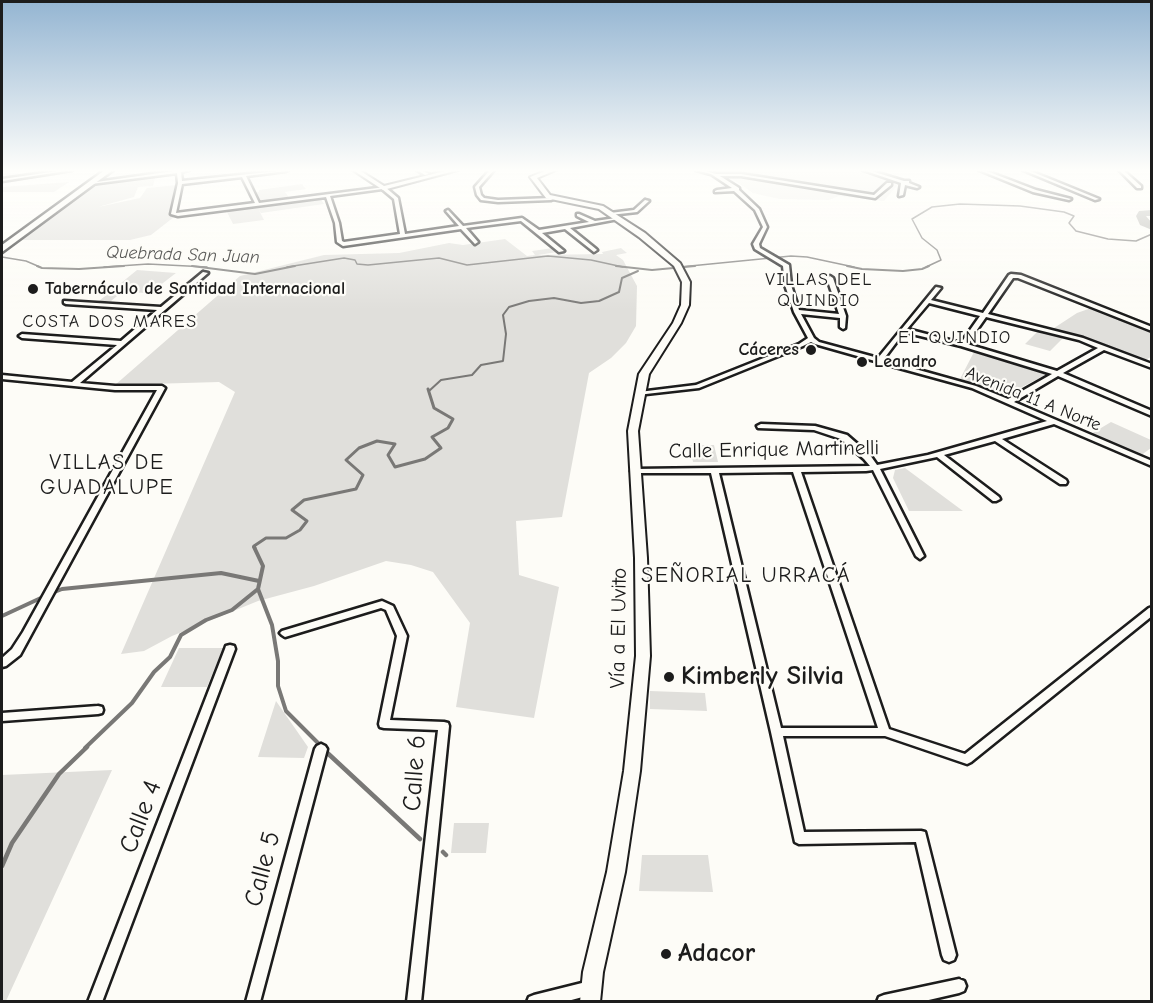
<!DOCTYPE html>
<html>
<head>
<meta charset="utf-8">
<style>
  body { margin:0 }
  #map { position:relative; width:1153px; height:1003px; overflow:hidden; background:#fdfcf7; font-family:"Comic Neue",sans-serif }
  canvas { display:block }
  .frame { position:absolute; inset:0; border:3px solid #1c1c1c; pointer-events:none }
</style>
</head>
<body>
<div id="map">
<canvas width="1153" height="1003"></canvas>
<div class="frame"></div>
</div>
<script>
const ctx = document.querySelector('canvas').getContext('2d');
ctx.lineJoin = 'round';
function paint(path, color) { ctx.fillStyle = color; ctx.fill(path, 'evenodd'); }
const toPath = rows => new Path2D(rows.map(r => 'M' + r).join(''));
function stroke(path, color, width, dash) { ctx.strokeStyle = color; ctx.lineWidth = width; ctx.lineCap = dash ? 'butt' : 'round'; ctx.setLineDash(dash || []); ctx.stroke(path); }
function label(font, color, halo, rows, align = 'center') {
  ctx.font = font + ' "Comic Neue",sans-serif'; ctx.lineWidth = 4.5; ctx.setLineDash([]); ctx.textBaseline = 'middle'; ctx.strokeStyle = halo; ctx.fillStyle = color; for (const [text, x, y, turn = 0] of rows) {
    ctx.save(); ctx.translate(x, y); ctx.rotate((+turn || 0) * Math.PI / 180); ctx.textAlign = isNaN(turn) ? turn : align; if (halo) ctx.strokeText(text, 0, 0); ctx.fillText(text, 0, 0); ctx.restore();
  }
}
paint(toPath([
  [719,170,845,170,901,181,884,201,839,196,829,200,779,199,753,193]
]), '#eeede9');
paint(toPath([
  [156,175,153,186,138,187,134,197,98,207,140,198,147,188,177,185,171,214,174,217,151,235,130,240,19,240,96,183],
  [69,182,54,192,2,192,2,187],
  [302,184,306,189,285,192,290,199,261,204,254,193,259,192,259,190],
  [320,198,324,204,261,213,259,210,264,220,233,224,226,210],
  [505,239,527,256,535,255,532,251,553,248,557,252,538,255,603,254,602,252,621,248,627,253,616,255,623,260,637,286,636,326,626,343,611,358,589,373,562,517,516,521,519,575,559,587,534,718,456,707,470,623,433,572,411,565,386,561,314,586,258,601,172,636,144,651,121,654,235,392,219,382,115,385,240,276,324,255,399,253,449,243,463,245],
  [137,270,176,273,150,293,122,292,111,301,99,301],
  [1094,307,1151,330,1151,357,1143,361,1083,337,1051,330,1077,313],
  [1039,330,1064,337,1050,351,1025,344],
  [975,350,1049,373,1005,396,959,381],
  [1111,422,1151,440,1151,448,1140,456,1091,434],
  [690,445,714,445,718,462,693,462],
  [905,468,963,511,909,511,893,478,895,470],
  [179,648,223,648,207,687,161,687],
  [650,691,705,693,707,711,650,709],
  [276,701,308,747,304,758,258,757],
  [112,770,6,1001,2,1001,2,775],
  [454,823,489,823,486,853,451,853],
  [642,855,708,855,713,892,639,891]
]), '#e0dfdb');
stroke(toPath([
  [2,257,26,261,40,267],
  [104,267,148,264,207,267],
  [287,267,344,258,355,260,357,264,368,265,439,258,467,265,548,256,591,260,623,267],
  [680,267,791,256,807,257,854,267],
  [926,267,941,260,937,250,922,238,912,219,932,207,960,204,1020,206,1064,212,1074,216,1069,223,1076,231,1108,239,1136,241,1152,234]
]), '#797876', 1.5);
stroke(toPath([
  [37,266,42,268,79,269,124,266],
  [192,266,255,274,295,266],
  [616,266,652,270,695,266],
  [847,266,862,269,903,271,922,269,929,266],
  [429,391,441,380,472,375,481,365,503,361,506,334,503,315,509,307,529,301,554,298,581,303,599,301,619,292,622,278,638,271]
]), '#797876', 2);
stroke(toPath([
  [255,548,254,546,266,538,286,538,300,530,307,521,292,510,304,500,356,489,363,475,346,460,359,448,377,441,395,444,388,455,395,467,425,459,441,448,432,437,448,428,453,419,434,408,428,389]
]), '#797876', 3);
stroke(toPath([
  [254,547,263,566,258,589,272,625,278,661,278,686,286,711,323,748],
  [52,593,62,589,221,573,259,581],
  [2,616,43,597],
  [85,748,132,703,154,672,170,657,181,635,206,620,232,610,258,589]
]), '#797876', 4);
stroke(toPath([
  [321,747,420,839],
  [443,852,446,855],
  [2,866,12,843,59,774,87,747]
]), '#797876', 4.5);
paint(toPath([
  [1152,210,1152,216,1146,216,1152,223,1152,230,1140,225,1136,216,1139,211,1152,210]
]), '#b7b6b2');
const street = toPath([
  [65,170,72,170,2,181,2,179,65,170],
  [181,170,189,170,181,172,182,181,288,170,286,171,246,176,259,203,385,187,398,198,405,234,459,226,446,211,448,210,463,226,522,218,539,230,589,222,577,216,577,214,579,214,595,221,616,218,618,219,570,228,596,249,597,250,594,252,565,229,542,233,564,251,559,252,521,221,466,228,478,242,475,244,461,229,343,246,337,242,335,223,326,197,178,216,171,214,178,183,177,173,91,184,89,183,181,170],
  [242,177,255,203,176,213,182,184,242,177],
  [382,189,394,199,400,234,344,242,342,241,339,223,330,196,382,189],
  [417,170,421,170,429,174,425,175,417,170],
  [490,170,494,170,479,187,481,195,484,198,498,200,551,198,553,199,551,200,498,202,481,200,477,195,475,187,490,170],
  [696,170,702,170,716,174,741,174,874,195,887,183,891,183,891,185,875,198,741,176,720,176,739,188,739,190,759,209,767,227,759,244,760,248,789,265,791,285,799,310,839,314,827,278,830,276,833,278,846,316,845,328,843,329,840,327,840,318,801,314,814,338,819,342,878,358,936,287,941,288,931,300,983,313,1009,275,1011,274,1021,275,1152,327,1152,331,1018,278,1013,278,988,314,1083,338,1152,364,1152,368,1104,350,1063,373,1152,411,1152,416,1058,376,1014,402,1152,461,1152,466,1054,424,1002,439,1066,480,1067,482,1066,484,1060,484,995,441,944,455,999,497,1000,499,996,501,993,501,937,457,880,469,924,556,920,559,916,556,873,470,866,471,801,472,889,729,965,754,1149,608,1152,607,1152,616,971,762,967,764,885,736,783,736,804,832,921,831,925,832,956,955,954,960,949,962,944,960,942,955,916,842,799,844,795,842,771,732,711,473,635,473,631,471,635,469,870,466,864,459,841,439,814,430,758,428,757,426,761,424,815,426,847,435,870,455,877,465,928,455,1047,421,972,388,881,363,876,363,875,361,815,344,811,342,803,346,699,388,637,395,637,393,639,392,696,385,799,344,808,338,794,312,785,285,783,266,755,249,753,244,763,227,755,210,734,191,715,192,715,191,717,190,732,188,711,174,696,170],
  [929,303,980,316,961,343,907,329,929,303],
  [986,317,1079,340,1098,348,1057,371,967,344,986,317],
  [904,332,961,346,1052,374,1008,399,976,386,883,360,904,332],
  [793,472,878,728,781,728,719,473,793,472],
  [863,170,868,170,904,181,909,181,909,183,919,187,917,188,905,185,903,195,899,196,901,183,863,170],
  [979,170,984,170,1036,190,1071,199,1069,200,1033,192,979,170],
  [1023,170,1028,170,1099,199,1095,200,1023,170],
  [1119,170,1123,170,1141,186,1141,188,1137,188,1119,170],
  [645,200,649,201,637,212,610,215,608,214,610,213,634,210,645,200],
  [203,272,208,273,80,383,115,386,162,386,165,388,20,655,6,666,2,667,2,658,12,649,23,632,157,390,115,390,2,379,2,375,72,382,117,345,22,338,19,336,22,334,121,341,157,310,66,304,64,303,64,301,161,307,203,272],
  [382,601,393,606,407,636,390,720,444,722,448,723,449,726,421,1002,407,1002,438,730,384,728,380,727,379,724,397,636,386,610,381,608,285,637,282,635,280,633,282,631,382,601],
  [230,645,234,646,235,649,102,1002,88,1002,225,649,226,646,230,645],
  [98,706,102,707,103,710,102,713,98,714,2,721,2,713,98,706],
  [321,744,325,746,327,749,260,1002,246,1002,315,749,317,746,321,744],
  [959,979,964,981,966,986,964,991,959,993,920,1002,877,1002,879,997,884,995,959,979],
  [590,981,595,983,597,988,595,993,590,995,564,1002,527,1002,529,997,534,995,590,981]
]);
const secondary = toPath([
  [353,170,359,170,384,186,449,170,458,170,383,190,353,170],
  [548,170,556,170,537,178,550,195,603,206,645,233,680,263,690,282,689,305,681,323,649,374,638,431,647,558,650,656,640,771,625,872,603,972,600,1002,580,1002,583,972,607,872,624,771,636,656,635,558,628,431,639,374,673,323,681,305,682,282,674,266,639,237,599,209,546,198,530,177,548,170]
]);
const highway = toPath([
  [105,170,113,170,2,252,2,245,105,170]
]);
stroke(street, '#1c1c1c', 5);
stroke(secondary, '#1c1c1c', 4);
stroke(highway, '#1c1c1c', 5);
paint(street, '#fdfcf7');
paint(secondary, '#fdfcf7');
paint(highway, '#fdfcf7');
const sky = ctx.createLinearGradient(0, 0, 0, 310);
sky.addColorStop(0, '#94b5d2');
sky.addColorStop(0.55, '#fefefb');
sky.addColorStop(1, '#fefefb00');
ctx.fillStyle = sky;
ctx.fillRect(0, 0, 1153, 310);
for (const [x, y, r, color] of [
  [33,289,6,"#1c1c1c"],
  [811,350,6,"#1c1c1c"],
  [862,362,6,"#1c1c1c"],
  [669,677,6,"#1c1c1c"],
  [666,954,6,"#1c1c1c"]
]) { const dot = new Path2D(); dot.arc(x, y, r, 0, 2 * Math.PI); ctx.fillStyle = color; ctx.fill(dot); stroke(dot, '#fdfcf7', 2); }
label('italic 18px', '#5a5a58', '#fdfcf7', [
  ["Quebrada San Juan",183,255,2]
]);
ctx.letterSpacing = '1.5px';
label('18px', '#1c1c1c', '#fdfcf7', [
  ["VILLAS DEL",819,280],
  ["QUINDIO",819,301],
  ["COSTA DOS MARES",110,322],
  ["EL QUINDIO",955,338]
]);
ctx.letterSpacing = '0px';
label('bold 18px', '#1c1c1c', '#fdfcf7', [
  ["Tabernáculo de Santidad Internacional",45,289],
  ["Cáceres",799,350,"right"],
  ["Leandro",874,362]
], 'left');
label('18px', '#1c1c1c', '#fdfcf7', [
  ["Avenida 11 A Norte",1033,399,22]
]);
label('21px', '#1c1c1c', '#fdfcf7', [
  ["Calle Enrique Martinelli",774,450,-1],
  ["Vía a El Uvito",619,628,-89]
]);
ctx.letterSpacing = '1.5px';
label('22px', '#1c1c1c', '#fdfcf7', [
  ["VILLAS DE",107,463],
  ["GUADALUPE",107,488],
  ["SEÑORIAL URRACÁ",746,576]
]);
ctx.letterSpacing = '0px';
label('bold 26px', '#1c1c1c', '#fdfcf7', [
  ["Kimberly Silvia",681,677],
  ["Adacor",678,954]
], 'left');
label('26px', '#1c1c1c', '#fdfcf7', [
  ["Calle 6",415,773,-86],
  ["Calle 4",141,817,-69],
  ["Calle 5",263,869,-75]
]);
</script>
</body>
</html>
